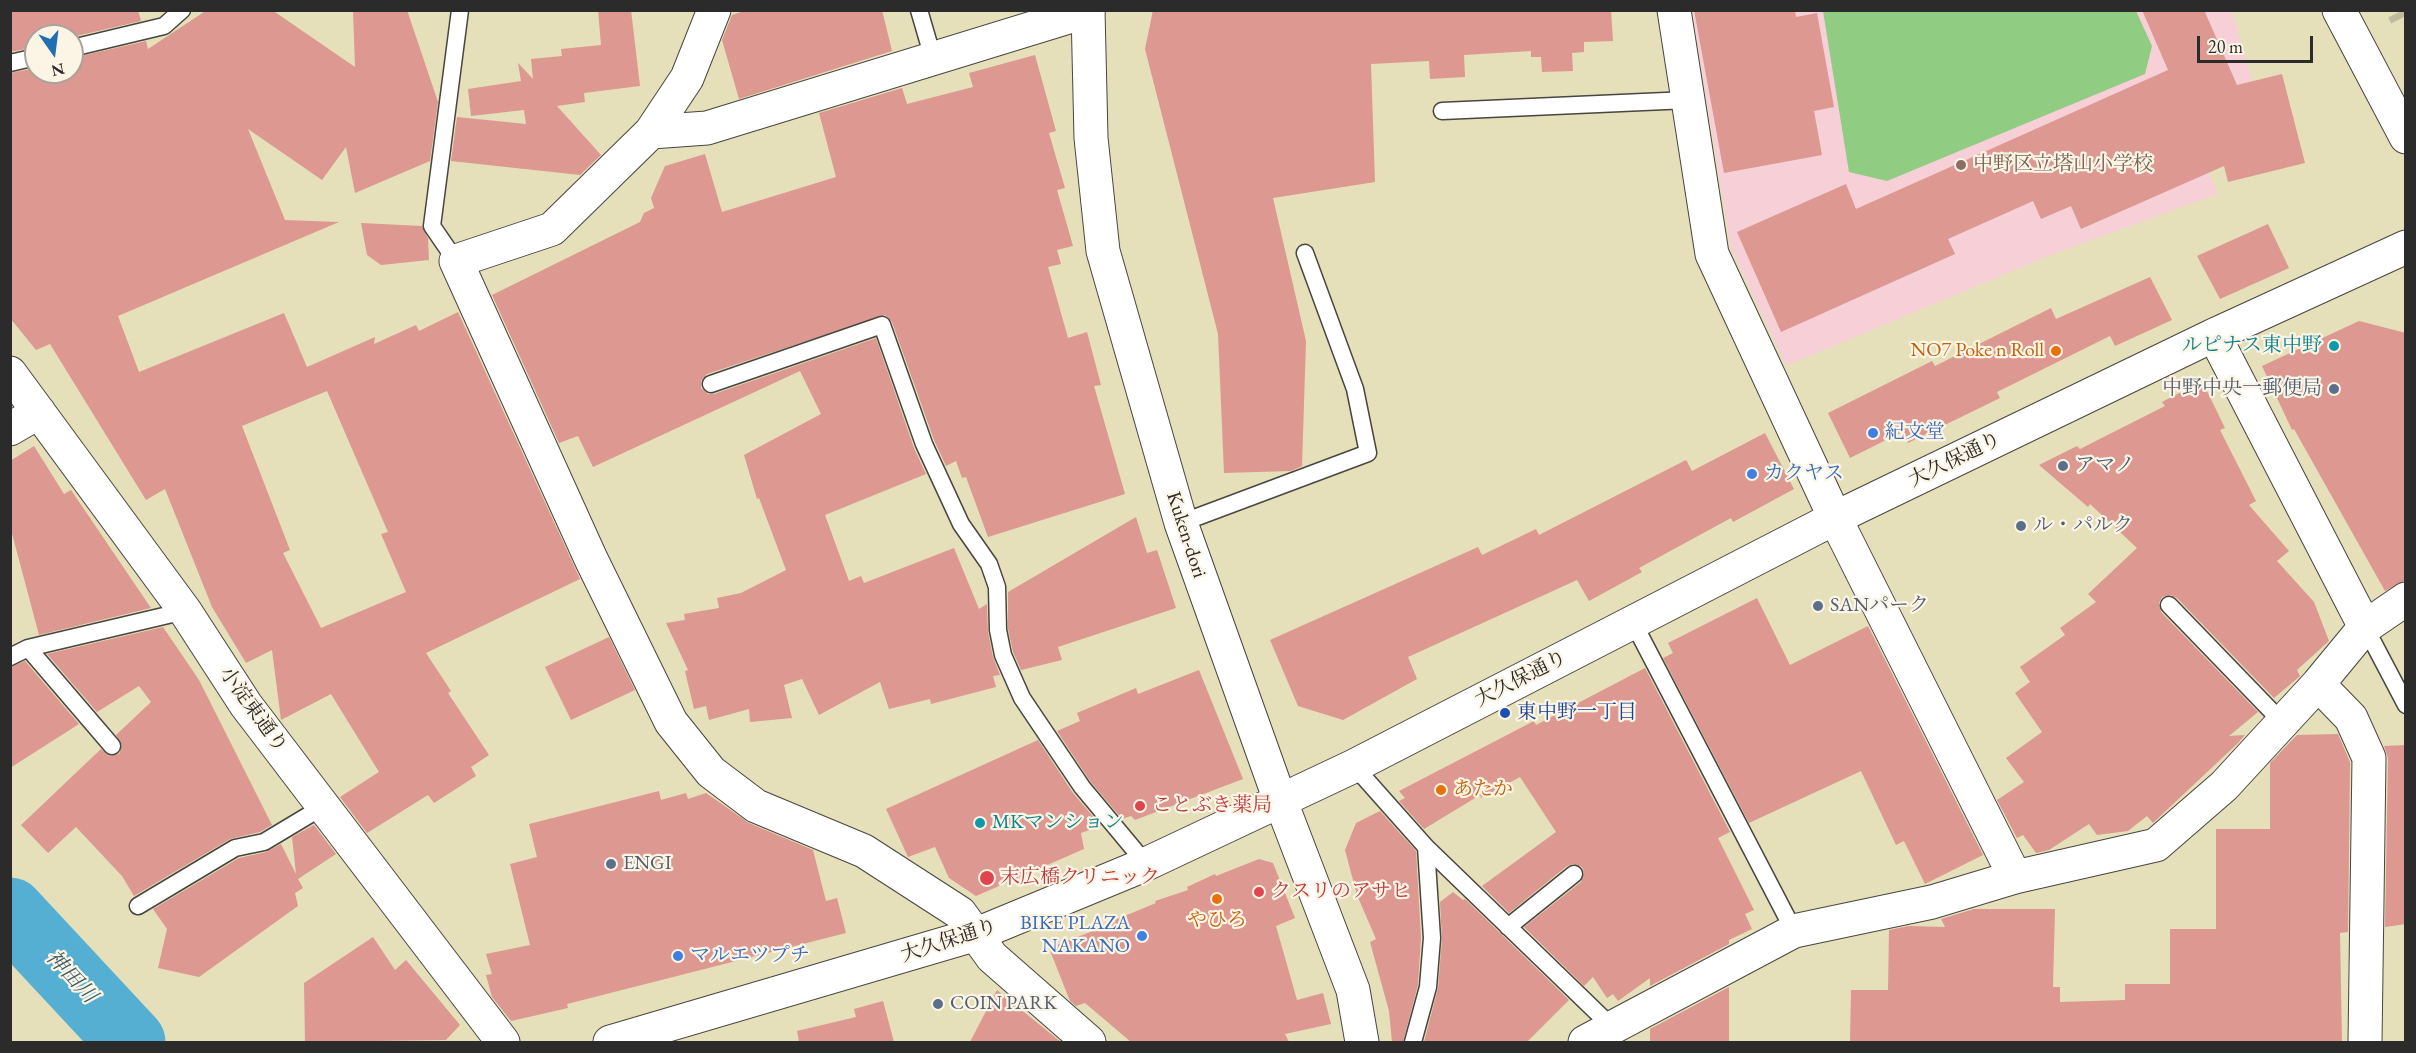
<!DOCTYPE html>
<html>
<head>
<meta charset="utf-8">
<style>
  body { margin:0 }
  #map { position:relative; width:2416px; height:1053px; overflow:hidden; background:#e5dfba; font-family:"EB Garamond",serif }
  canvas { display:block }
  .frame { position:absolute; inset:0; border:12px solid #2b2b2b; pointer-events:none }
  .north { position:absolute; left:24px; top:24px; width:60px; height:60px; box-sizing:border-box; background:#fcf5e5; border:2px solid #a8a49b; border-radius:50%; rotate:166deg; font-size:16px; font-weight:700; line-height:24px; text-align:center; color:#2b2b2b }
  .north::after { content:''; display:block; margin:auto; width:21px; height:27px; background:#1f6fb2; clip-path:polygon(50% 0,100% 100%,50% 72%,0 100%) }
  .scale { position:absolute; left:2197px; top:36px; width:116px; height:27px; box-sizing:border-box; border:3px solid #2b2b2b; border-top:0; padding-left:8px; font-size:18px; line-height:21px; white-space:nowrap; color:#2b2b2b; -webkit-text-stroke:4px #fcf5e5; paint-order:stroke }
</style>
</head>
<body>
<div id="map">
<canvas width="2416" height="1053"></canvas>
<div class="frame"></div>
<div class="north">N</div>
<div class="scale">20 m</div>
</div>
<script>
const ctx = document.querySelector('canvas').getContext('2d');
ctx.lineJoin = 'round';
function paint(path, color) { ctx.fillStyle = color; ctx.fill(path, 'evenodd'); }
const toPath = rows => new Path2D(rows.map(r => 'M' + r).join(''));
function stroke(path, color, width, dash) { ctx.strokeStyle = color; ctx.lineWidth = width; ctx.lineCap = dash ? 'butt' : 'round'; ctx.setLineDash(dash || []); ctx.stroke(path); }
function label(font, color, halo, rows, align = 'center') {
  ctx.font = font + ' "EB Garamond","Noto Serif JP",serif'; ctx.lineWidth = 4.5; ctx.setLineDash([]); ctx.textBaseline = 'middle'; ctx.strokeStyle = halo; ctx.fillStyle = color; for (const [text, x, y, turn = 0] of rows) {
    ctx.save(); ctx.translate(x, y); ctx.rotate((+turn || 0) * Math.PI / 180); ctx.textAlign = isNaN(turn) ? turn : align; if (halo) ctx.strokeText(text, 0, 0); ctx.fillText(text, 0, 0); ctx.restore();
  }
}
paint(toPath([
  [1692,11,2232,11,2261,108,2193,136,2218,194,2053,254,1786,366,1731,248]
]), '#f6cfd7');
paint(toPath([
  [1823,11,2136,11,2152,46,2145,74,1887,181,1849,172]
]), '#90cc81');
stroke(toPath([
  [10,912,131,1042]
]), '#55afd2', 69);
paint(toPath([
  [10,10,138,10,141,21,72,37,36,36,36,47,10,52],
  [207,10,272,10,355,67,353,10,407,10,438,102,430,161,355,193,346,147,322,180,248,129,285,220,339,222,118,316,139,372,284,313,307,367,375,337,374,344,416,325,419,331,458,312,580,579,426,653,451,691,448,693,489,755,471,767,476,776,434,803,428,795,367,833,340,797,379,772,331,694,281,720,272,650,246,663,212,607,165,489,146,500,50,344,36,350,10,318,10,73,36,68,36,72,72,72,72,58,146,41,148,49],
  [327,391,388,532,381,534,406,592,321,628,283,553,290,550,242,426],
  [598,10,631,10,640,86,584,93,585,102,557,106,601,155,580,175,451,161,457,117,526,124,524,110,471,116,468,89,521,81,518,63,533,79,531,59,562,56,561,49,601,45],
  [747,10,882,10,892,51,739,99,722,40,732,15],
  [1153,10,1611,10,1613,41,1584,42,1584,52,1572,53,1573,71,1542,72,1541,57,1531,57,1531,51,1464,55,1465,77,1430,79,1429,61,1371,64,1375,182,1273,198,1306,341,1302,466,1291,471,1224,473,1218,334,1145,49],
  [1694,10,1795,10,1796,17,1817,13,1834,107,1814,111,1822,155,1724,173],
  [2142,10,2204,10,2237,85,2282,74,2305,163,2228,182,2224,166,2081,229,2071,206,2041,219,2033,201,1948,239,1955,254,1781,332,1737,232,1846,184,1856,209,2168,70],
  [1035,55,1056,131,1049,133,1065,188,1057,190,1073,246,1057,250,1061,264,1048,267,1068,338,1087,332,1101,385,1094,386,1125,494,988,537,966,477,962,478,956,461,946,466,934,440,892,322,885,315,707,374,701,381,701,388,708,394,714,394,876,338,914,448,926,474,825,515,849,581,861,576,864,583,954,548,979,609,987,604,988,632,993,657,1000,675,993,676,996,687,931,704,930,699,889,709,880,682,819,715,802,679,784,685,792,718,750,722,749,709,709,720,706,706,694,709,685,671,688,670,666,623,685,620,684,614,719,608,717,598,741,593,786,570,759,498,757,499,744,455,821,414,800,371,593,467,578,436,559,443,492,295,640,222,644,213,654,208,651,198,665,166,705,154,722,212,836,177,819,113,902,88,907,104,973,87,969,73],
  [361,223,422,226,428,238,429,260,381,265,367,255],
  [2268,224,2289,268,2220,299,2197,256],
  [2150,277,2172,320,2115,346,2110,336,1997,392,2000,398,1908,443,1902,432,1850,458,1828,413,1932,361,1935,366,2051,308,2056,319],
  [2359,321,2406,333,2406,580,2385,591,2294,429,2292,430,2262,366],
  [2202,381,2225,428,2220,430,2256,501,2249,505,2289,551,2277,561,2314,602,2329,641,2297,670,2300,676,2274,698,2177,598,2171,595,2162,597,2159,603,2161,612,2258,712,2229,736,2245,735,2238,743,2153,823,2147,816,2128,831,2097,835,2089,824,2049,850,2036,853,2023,835,2017,838,1997,800,2024,782,2006,758,2042,732,2015,693,2030,682,2020,667,2065,635,2060,628,2096,602,2088,594,2137,548,2090,504,2088,507,2039,465,2077,446,2080,449,2165,406,2162,402],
  [1765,433,1794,489,1733,522,1731,518,1639,568,1642,572,1589,601,1577,580,1408,657,1417,679,1343,720,1298,706,1270,640,1478,547,1482,555,1536,529,1539,535,1686,460,1692,471],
  [34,446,64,494,71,490,151,608,39,635,10,526,10,461],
  [1136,517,1147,553,1157,550,1176,608,1058,647,1062,660,1021,670,1013,652,1008,629,1008,592],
  [1757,598,1790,665,1868,626,1983,855,1925,884,1904,841,1896,845,1861,771,1749,823,1663,658,1673,653,1668,643],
  [163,627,199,680,272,825,260,832,230,839,134,896,122,876,76,827,48,853,21,825,101,749,109,756,119,754,122,745,116,735,151,702,139,686,97,712,47,654],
  [609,637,635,690,571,720,545,667],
  [25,661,79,724,10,768,10,667],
  [1645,668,1730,832,1718,838,1754,910,1745,914,1752,929,1729,940,1729,944,1650,986,1650,978,1618,1001,1613,994,1607,998,1593,977,1584,986,1524,927,1581,882,1584,873,1582,867,1573,864,1567,866,1509,913,1482,886,1556,832,1520,777,1481,798,1480,795,1424,829,1399,801,1405,798,1399,791,1534,721,1536,725],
  [1199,670,1243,779,1135,820,1131,816,1122,819,1090,781,1057,731,1080,721,1077,713,1136,688,1138,694],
  [2338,734,2350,762,2348,932,2340,933,2342,1042,1850,1042,1851,990,1888,990,1889,930,1909,926,1945,927,1941,919,1974,909,2055,909,2053,987,2060,987,2060,1002,2125,1000,2125,984,2170,984,2170,929,2216,929,2216,829,2270,829,2270,763,2297,735],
  [1038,740,1073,793,1101,826,1081,833,1084,849,976,896,949,878,935,847,908,857,886,809],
  [2406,745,2406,924,2385,927,2388,758,2384,746],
  [659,791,661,800,686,793,688,799,706,793,749,823,813,850,826,901,837,898,846,933,567,1004,568,1008,511,1021,492,997,486,975,492,974,486,954,530,945,510,864,537,857,529,824],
  [1380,811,1416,851,1421,938,1418,985,1403,1042,1392,1042,1389,1011,1370,942,1376,939,1357,895,1345,850,1356,823],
  [314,825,336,854,298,879,303,888,295,893,298,906,199,977,158,968,167,929,153,909,239,858,266,852,281,844,296,874,292,837],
  [1259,859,1273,863,1295,918,1276,926,1297,1000,1323,993,1331,1024,1285,1034,1289,1042,1131,1042,1085,1003,1076,1006,1070,1001,1049,948,1116,922,1115,920,1156,903,1155,901,1188,890,1187,887,1215,874,1216,876],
  [1453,892,1463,900,1465,899,1569,1000,1527,1042,1424,1042,1438,988,1442,939,1440,902],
  [373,937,395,970,406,960,460,1025,446,1040,305,1042,304,983],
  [1729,987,1729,1042,1650,1042,1650,1029],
  [997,990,1051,1034,1061,1042,970,1042],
  [883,1001,894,1042,799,1042,797,1031,856,1017,854,1009]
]), '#dc9891');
stroke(toPath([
  [2403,10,2406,16]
]), '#c0bb9d', 33, [33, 16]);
const lane = toPath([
  [919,10,933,58],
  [72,48,164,26,182,10],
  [10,63,36,57],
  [1442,111,1688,100],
  [456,261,432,226,460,10],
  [711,384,882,325,924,444,961,524,989,564,997,587,998,630,1003,655,1022,698,1082,787,1137,853,1144,865],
  [1181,523,1368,453,1355,389,1305,253],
  [2169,605,2283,723],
  [1633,622,1794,931],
  [2365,627,2406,705],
  [28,648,112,746],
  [10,657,28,648,185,611],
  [1354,766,1426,847,1612,1027],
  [138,906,235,848,264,842,324,806],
  [1508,927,1574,874],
  [1413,1042,1428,987,1432,938,1426,847]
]);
const street = toPath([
  [714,10,687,78,651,132,552,229,456,261,591,559,671,722,711,772,756,806,864,851,960,913,992,957,1089,1042],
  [1674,10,1712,254,1835,518,2015,877],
  [651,132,707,128,1088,11],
  [10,373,185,611,246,705,503,1042],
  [10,429,39,412],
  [2318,684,2351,718,2369,758,2365,1042],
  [1585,1042,1794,931,1932,902,2015,877,2156,845,2224,786,2318,684,2365,627,2406,599]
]);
const secondary = toPath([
  [1088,10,1091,138,1103,251,1181,523,1276,789,1353,990,1362,1042],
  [2214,335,2365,627],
  [610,1042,977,934,1144,865,1354,766,1835,518,2214,335,2406,247]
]);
const primary = toPath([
  [2339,10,2406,137]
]);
stroke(lane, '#474640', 19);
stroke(street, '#474640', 35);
stroke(secondary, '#474640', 35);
stroke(primary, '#474640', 35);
stroke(lane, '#fff', 16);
stroke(street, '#fff', 33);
stroke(secondary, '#fff', 33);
stroke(primary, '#fff', 33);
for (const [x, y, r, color] of [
  [1961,165,6,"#8d6e63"],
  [2334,346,6,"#0f9aa8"],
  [2056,351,6,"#e8710a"],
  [2334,389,6,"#5c6f8a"],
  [1873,433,6,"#3f7fe0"],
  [2063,466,6,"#5c6f8a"],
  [1752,474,6,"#3f7fe0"],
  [2021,526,6,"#5c6f8a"],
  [1818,606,6,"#5c6f8a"],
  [1505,713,6,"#1a4fb4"],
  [1441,790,6,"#e8710a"],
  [1140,806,6,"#e0444e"],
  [980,823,6,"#0f9aa8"],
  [611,864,6,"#5c6f8a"],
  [987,878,8,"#e0444e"],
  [1259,892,6,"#e0444e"],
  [1217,899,6,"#e8710a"],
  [1142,936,6,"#3f7fe0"],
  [678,956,6,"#3f7fe0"],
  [938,1004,6,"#5c6f8a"]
]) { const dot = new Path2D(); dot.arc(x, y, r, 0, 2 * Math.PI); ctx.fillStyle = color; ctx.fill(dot); stroke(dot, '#fcf5e5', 2); }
label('20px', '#785e54', '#fcf5e5', [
  ["中野区立塔山小学校",1973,165]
], 'left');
label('20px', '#0d838f', '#fcf5e5', [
  ["ルピナス東中野",2322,346],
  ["MKマンション",992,823,"left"]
], 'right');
label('20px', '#c56008', '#fcf5e5', [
  ["NO7 Poke n Roll",2044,351],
  ["あたか",1453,790,"left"],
  ["やひろ",1217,921,"center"]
], 'right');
label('20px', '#4e5e75', '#fcf5e5', [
  ["中野中央一郵便局",2322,389,"right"],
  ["アマノ",2075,466],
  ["ル・パルク",2033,526],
  ["SANパーク",1830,606],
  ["ENGI",623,864],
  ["COIN PARK",950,1004]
], 'left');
label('20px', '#366cbe', '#fcf5e5', [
  ["紀文堂",1885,433],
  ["カクヤス",1764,474],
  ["BIKE PLAZA",1130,924,"right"],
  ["NAKANO",1130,947,"right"],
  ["マルエツプチ",690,956]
], 'left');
label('20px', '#2b2b2b', '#fcf5e5', [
  ["大久保通り",1955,460,-26],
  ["Kuken-dori",1186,535,72],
  ["大久保通り",1521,679,-27],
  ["小淀東通り",253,710,54],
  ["大久保通り",949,941,-18]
]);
label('20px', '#164399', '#fcf5e5', [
  ["東中野一丁目",1517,713]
], 'left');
label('20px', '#be3a42', '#fcf5e5', [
  ["ことぶき薬局",1152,806],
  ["末広橋クリニック",1000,878],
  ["クスリのアサヒ",1271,892]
], 'left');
label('italic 21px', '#3a5965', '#fcf5e5', [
  ["神田川",71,977,47]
]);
</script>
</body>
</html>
